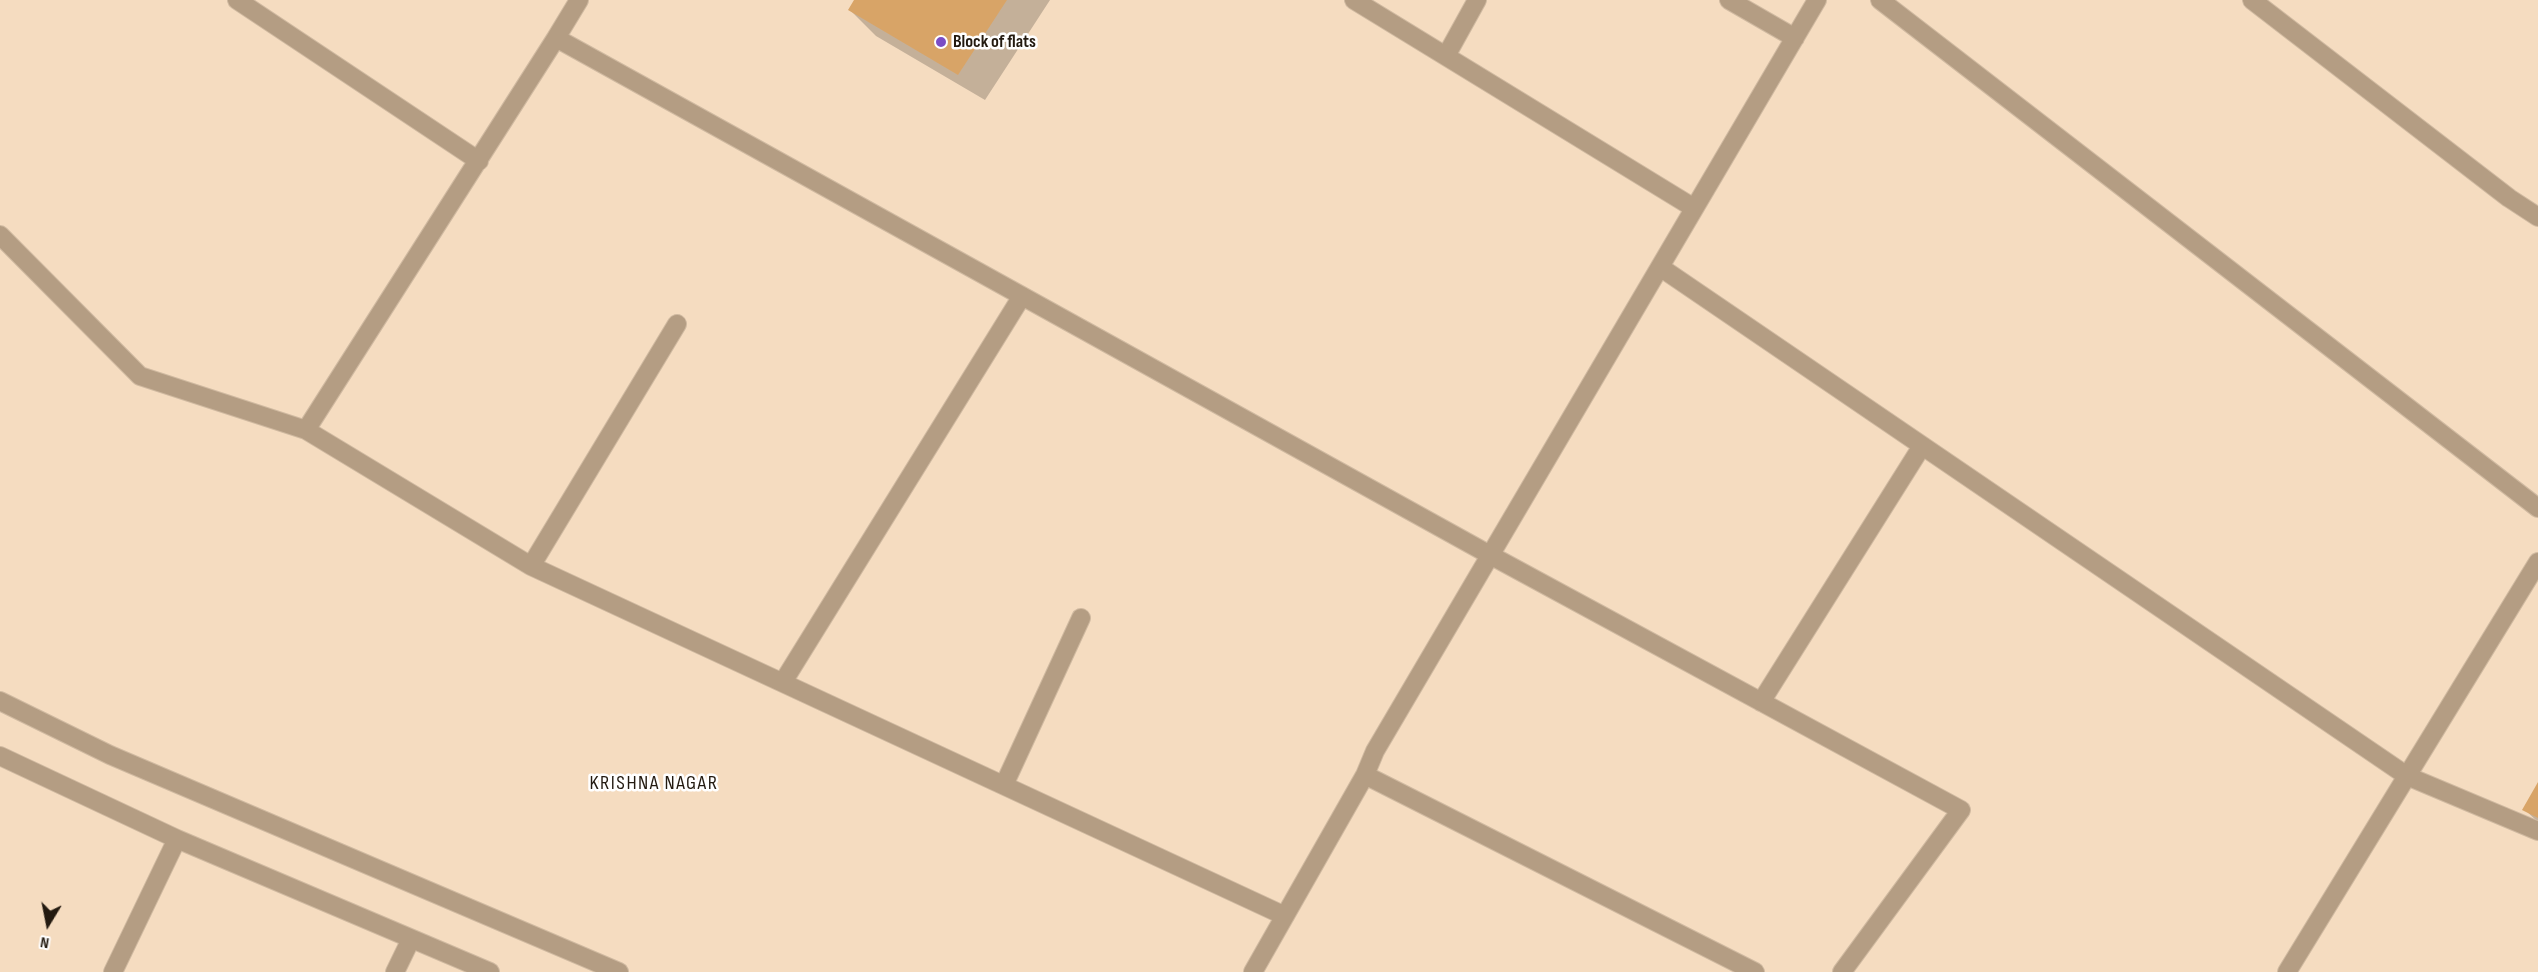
<!DOCTYPE html>
<html>
<head>
<meta charset="utf-8">
<style>
  body { margin:0 }
  #map { position:relative; width:2538px; height:972px; overflow:hidden; background:#f5dcc0; font-family:"Sofia Sans Condensed",sans-serif }
  canvas { display:block }
  .north { position:absolute; left:18px; top:894px; width:60px; height:60px; -webkit-text-stroke:4px #fff; paint-order:stroke; rotate:190deg; font-size:16px; font-weight:700; line-height:24px; text-align:center; color:#231a10 }
  .north::after { content:''; display:block; margin:auto; width:21px; height:27px; background:#231a10; clip-path:polygon(50% 0,100% 100%,50% 72%,0 100%) }
</style>
</head>
<body>
<div id="map">
<canvas width="2538" height="972"></canvas>
<div class="north">N</div>
</div>
<script>
const ctx = document.querySelector('canvas').getContext('2d');
ctx.lineJoin = 'round';
function paint(path, color) { ctx.fillStyle = color; ctx.fill(path, 'evenodd'); }
const toPath = rows => new Path2D(rows.map(r => 'M' + r).join(''));
function stroke(path, color, width, dash) { ctx.strokeStyle = color; ctx.lineWidth = width; ctx.lineCap = dash ? 'butt' : 'round'; ctx.setLineDash(dash || []); ctx.stroke(path); }
function label(font, color, halo, rows, align = 'center') {
  ctx.font = font + ' "Sofia Sans Condensed",sans-serif'; ctx.lineWidth = 5; ctx.setLineDash([]); ctx.textBaseline = 'middle'; ctx.strokeStyle = halo; ctx.fillStyle = color; for (const [text, x, y, turn = 0] of rows) {
    ctx.save(); ctx.translate(x, y); ctx.rotate((+turn || 0) * Math.PI / 180); ctx.textAlign = isNaN(turn) ? turn : align; if (halo) ctx.strokeText(text, 0, 0); ctx.fillText(text, 0, 0); ctx.restore();
  }
}
paint(toPath([
  [856,0,1050,0,985,100,876,36,850,10],
  [2538,785,2538,822,2524,809]
]), '#0003');
paint(toPath([
  [854,0,1007,0,958,75,848,10],
  [2538,782,2538,818,2522,810]
]), '#d8a467');
const minor = toPath([
  [237,0,479,161],
  [579,0,556,38,1490,555,1961,810,1842,972],
  [1354,0,1694,208],
  [1729,0,1795,38],
  [1880,0,2538,508],
  [2252,0,2509,198,2538,217],
  [556,38,306,430,531,566,1285,916],
  [1446,56,1477,0],
  [0,235,140,376,306,430],
  [1660,267,2407,776,2538,831],
  [531,566,677,324],
  [783,682,1022,296],
  [0,701,110,755,619,972],
  [1761,702,1922,446],
  [0,756,177,839,490,972],
  [1365,775,1755,972],
  [1004,785,1081,618],
  [113,972,177,839],
  [395,972,411,939],
  [1253,972,1365,775,1375,751,1817,0],
  [2287,972,2538,562]
]);
stroke(minor, '#cfb9a0', 20);
stroke(minor, '#b49d83', 18);
for (const [x, y, r, color] of [
  [941,42,6,"#7a4dc6"]
]) { const dot = new Path2D(); dot.arc(x, y, r, 0, 2 * Math.PI); ctx.fillStyle = color; ctx.fill(dot); stroke(dot, '#fff', 2); }
label('bold 18px', '#231a10', '#fff', [
  ["Block of flats",953,42]
], 'left');
ctx.letterSpacing = '1.5px';
label('20px', '#231a10', '#fff', [
  ["KRISHNA NAGAR",654,784]
]);
ctx.letterSpacing = '0px';
</script>
</body>
</html>
